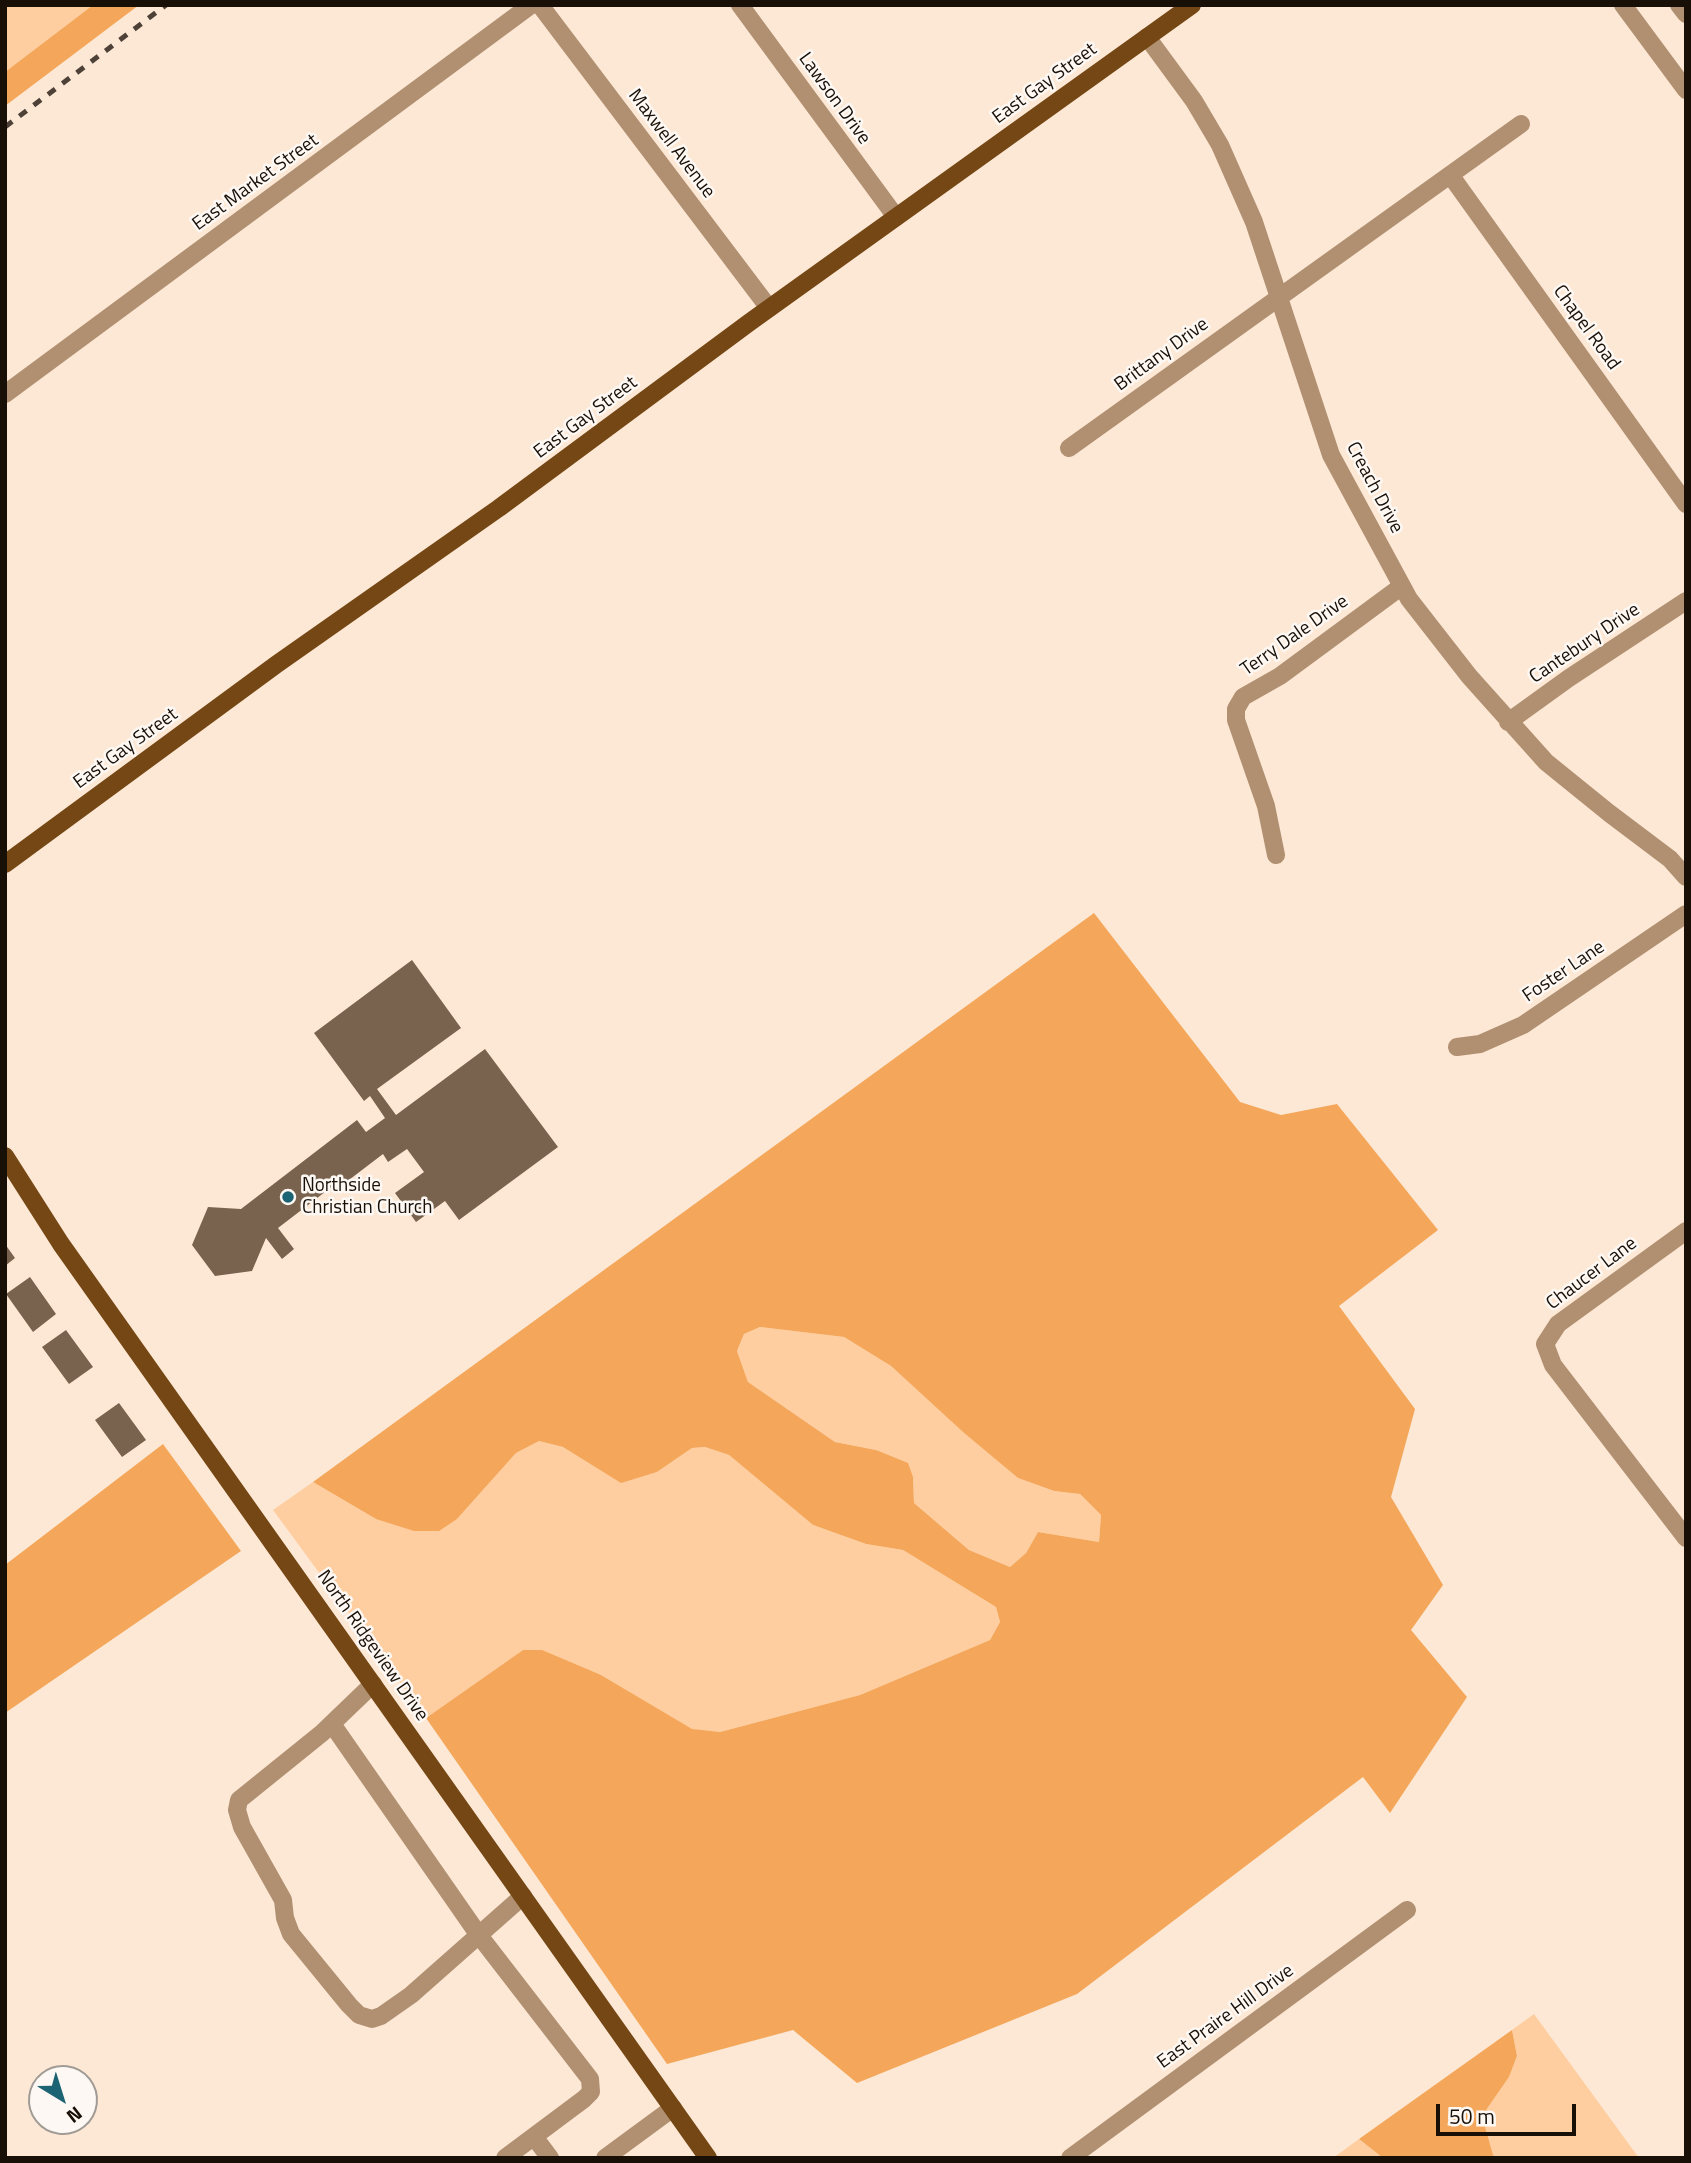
<!DOCTYPE html>
<html>
<head>
<meta charset="utf-8">
<style>
  body { margin:0 }
  #map { position:relative; width:1691px; height:2163px; overflow:hidden; background:#fde8d5; font-family:"Titillium Web",sans-serif }
  canvas { display:block }
  .frame { position:absolute; inset:0; border:7px solid #180f07; pointer-events:none }
  .north { position:absolute; left:28px; top:2065px; width:70px; height:70px; box-sizing:border-box; background:#fdf8f3; border:2px solid #a19b95; border-radius:50%; rotate:142deg; font-size:19px; font-weight:700; line-height:28px; text-align:center; color:#180f07 }
  .north::after { content:''; display:block; margin:auto; width:24px; height:32px; background:#1c6473; clip-path:polygon(50% 0,100% 100%,50% 72%,0 100%) }
  .scale { position:absolute; left:1436px; top:2104px; width:140px; height:32px; box-sizing:border-box; border:4px solid #180f07; border-top:0; padding-left:9px; font-size:21px; line-height:24px; white-space:nowrap; color:#180f07; -webkit-text-stroke:5px #fdf8f3; paint-order:stroke }
</style>
</head>
<body>
<div id="map">
<canvas width="1691" height="2163"></canvas>
<div class="frame"></div>
<div class="north">N</div>
<div class="scale">50 m</div>
</div>
<script>
const ctx = document.querySelector('canvas').getContext('2d');
ctx.lineJoin = 'round';
function paint(path, color) { ctx.fillStyle = color; ctx.fill(path, 'evenodd'); }
const toPath = rows => new Path2D(rows.map(r => 'M' + r).join(''));
function stroke(path, color, width, dash) { ctx.strokeStyle = color; ctx.lineWidth = width; ctx.lineCap = dash ? 'butt' : 'round'; ctx.setLineDash(dash || []); ctx.stroke(path); }
function label(font, color, halo, rows, align = 'center') {
  ctx.font = font + ' "Titillium Web",sans-serif'; ctx.lineWidth = 5; ctx.setLineDash([]); ctx.textBaseline = 'middle'; ctx.strokeStyle = halo; ctx.fillStyle = color; for (const [text, x, y, turn = 0] of rows) {
    ctx.save(); ctx.translate(x, y); ctx.rotate((+turn || 0) * Math.PI / 180); ctx.textAlign = isNaN(turn) ? turn : align; if (halo) ctx.strokeText(text, 0, 0); ctx.fillText(text, 0, 0); ctx.restore();
  }
}
paint(toPath([
  [5,5,93,5,5,72],
  [760,1327,844,1337,891,1366,964,1433,1018,1478,1054,1491,1080,1494,1101,1515,1099,1542,1038,1532,1026,1553,1010,1567,969,1550,914,1503,913,1477,876,1450,835,1442,748,1382,737,1351,744,1334],
  [539,1441,563,1447,621,1482,657,1472,692,1448,705,1447,729,1455,813,1525,866,1544,903,1550,996,1607,1000,1622,990,1640,860,1695,720,1732,692,1730,601,1675,523,1650,426,1718,273,1510,313,1482,376,1519,457,1519,516,1453],
  [1534,2014,1639,2158,1494,2158,1482,2116,1509,2077,1517,2056,1512,2030],
  [1359,2139,1383,2158,1333,2158]
]), '#fecea0');
paint(toPath([
  [93,5,139,5,5,106,5,72],
  [1094,913,1240,1102,1281,1115,1337,1104,1438,1230,1339,1306,1415,1409,1391,1497,1443,1585,1411,1630,1467,1697,1390,1813,1363,1777,1077,1994,857,2083,793,2030,667,2064,426,1718,523,1650,542,1650,601,1675,692,1729,720,1732,860,1695,990,1640,1000,1622,996,1607,903,1550,866,1544,813,1525,729,1455,705,1447,692,1448,657,1472,621,1483,563,1447,539,1441,516,1453,457,1519,439,1531,414,1531,376,1519,313,1482],
  [760,1327,844,1337,891,1366,964,1433,1018,1478,1054,1491,1080,1494,1101,1515,1099,1542,1038,1532,1026,1553,1010,1567,969,1550,914,1503,913,1477,908,1463,876,1450,835,1442,748,1382,737,1351,744,1334],
  [163,1444,241,1551,5,1713,5,1565],
  [1512,2030,1517,2056,1509,2077,1482,2116,1494,2158,1383,2158,1359,2139]
]), '#f4a75a');
paint(toPath([
  [412,960,461,1028,377,1089,396,1115,485,1049,558,1147,459,1220,445,1201,416,1222,395,1193,424,1172,407,1149,388,1162,383,1154,341,1186,338,1182,278,1228,294,1249,282,1259,266,1238,252,1271,215,1276,192,1245,208,1207,241,1209,357,1120,366,1132,385,1118,370,1096,364,1101,314,1033],
  [5,1244,15,1258,5,1266],
  [30,1277,56,1314,33,1332,6,1294],
  [66,1330,93,1367,69,1384,42,1347],
  [119,1403,146,1440,122,1457,95,1420]
]), '#79634e');
stroke(toPath([
  [540,5,769,308],
  [740,5,896,217],
  [1623,5,1686,90],
  [1679,5,1686,14],
  [1147,37,1194,101,1220,145,1254,222,1331,455,1409,599,1469,676,1546,762,1609,813,1670,859,1686,877],
  [1451,176,1686,504],
  [5,394,531,5],
  [1069,448,1521,124],
  [1508,722,1569,678,1686,601],
  [1276,855,1266,806,1236,720,1236,709,1243,697,1280,676,1402,586],
  [1457,1047,1480,1044,1523,1025,1686,914],
  [1686,1231,1558,1324,1545,1344,1553,1365,1686,1538],
  [373,1684,322,1733,239,1800,237,1810,242,1827,283,1900,285,1918,291,1934,349,2005,359,2015,372,2019,381,2016,411,1995,523,1896],
  [332,1724,478,1934,590,2079,591,2092,584,2099,505,2158],
  [535,2138,550,2158],
  [605,2158,673,2108],
  [1070,2158,1407,1910]
]), '#b19072', 18);
stroke(toPath([
  [5,864,277,664,499,508,750,322,1192,5],
  [5,1156,61,1244,708,2158]
]), '#744714', 18);
stroke(toPath([
  [5,127,166,5]
]), '#4e4238', 5, [9, 9]);
for (const [x, y, r, color] of [
  [288,1197,7,"#1c6473"]
]) { const dot = new Path2D(); dot.arc(x, y, r, 0, 2 * Math.PI); ctx.fillStyle = color; ctx.fill(dot); stroke(dot, '#fdf8f3', 2.5); }
label('19px', '#180f07', '#fdf8f3', [
  ["East Gay Street",1045,84,-36],
  ["Lawson Drive",834,99,54],
  ["Maxwell Avenue",671,144,53],
  ["East Market Street",256,183,-36],
  ["Chapel Road",1586,328,54],
  ["Brittany Drive",1162,355,-36],
  ["East Gay Street",586,418,-37],
  ["Creach Drive",1374,488,62],
  ["Terry Dale Drive",1295,636,-35],
  ["Cantebury Drive",1585,644,-34],
  ["East Gay Street",126,749,-36],
  ["Foster Lane",1564,972,-34],
  ["Chaucer Lane",1592,1274,-37],
  ["North Ridgeview Drive",372,1646,55],
  ["East Praire Hill Drive",1226,2017,-36]
]);
label('19px', '#180f07', '#fdf8f3', [
  ["Northside",302,1186],
  ["Christian Church",302,1208]
], 'left');
</script>
</body>
</html>
